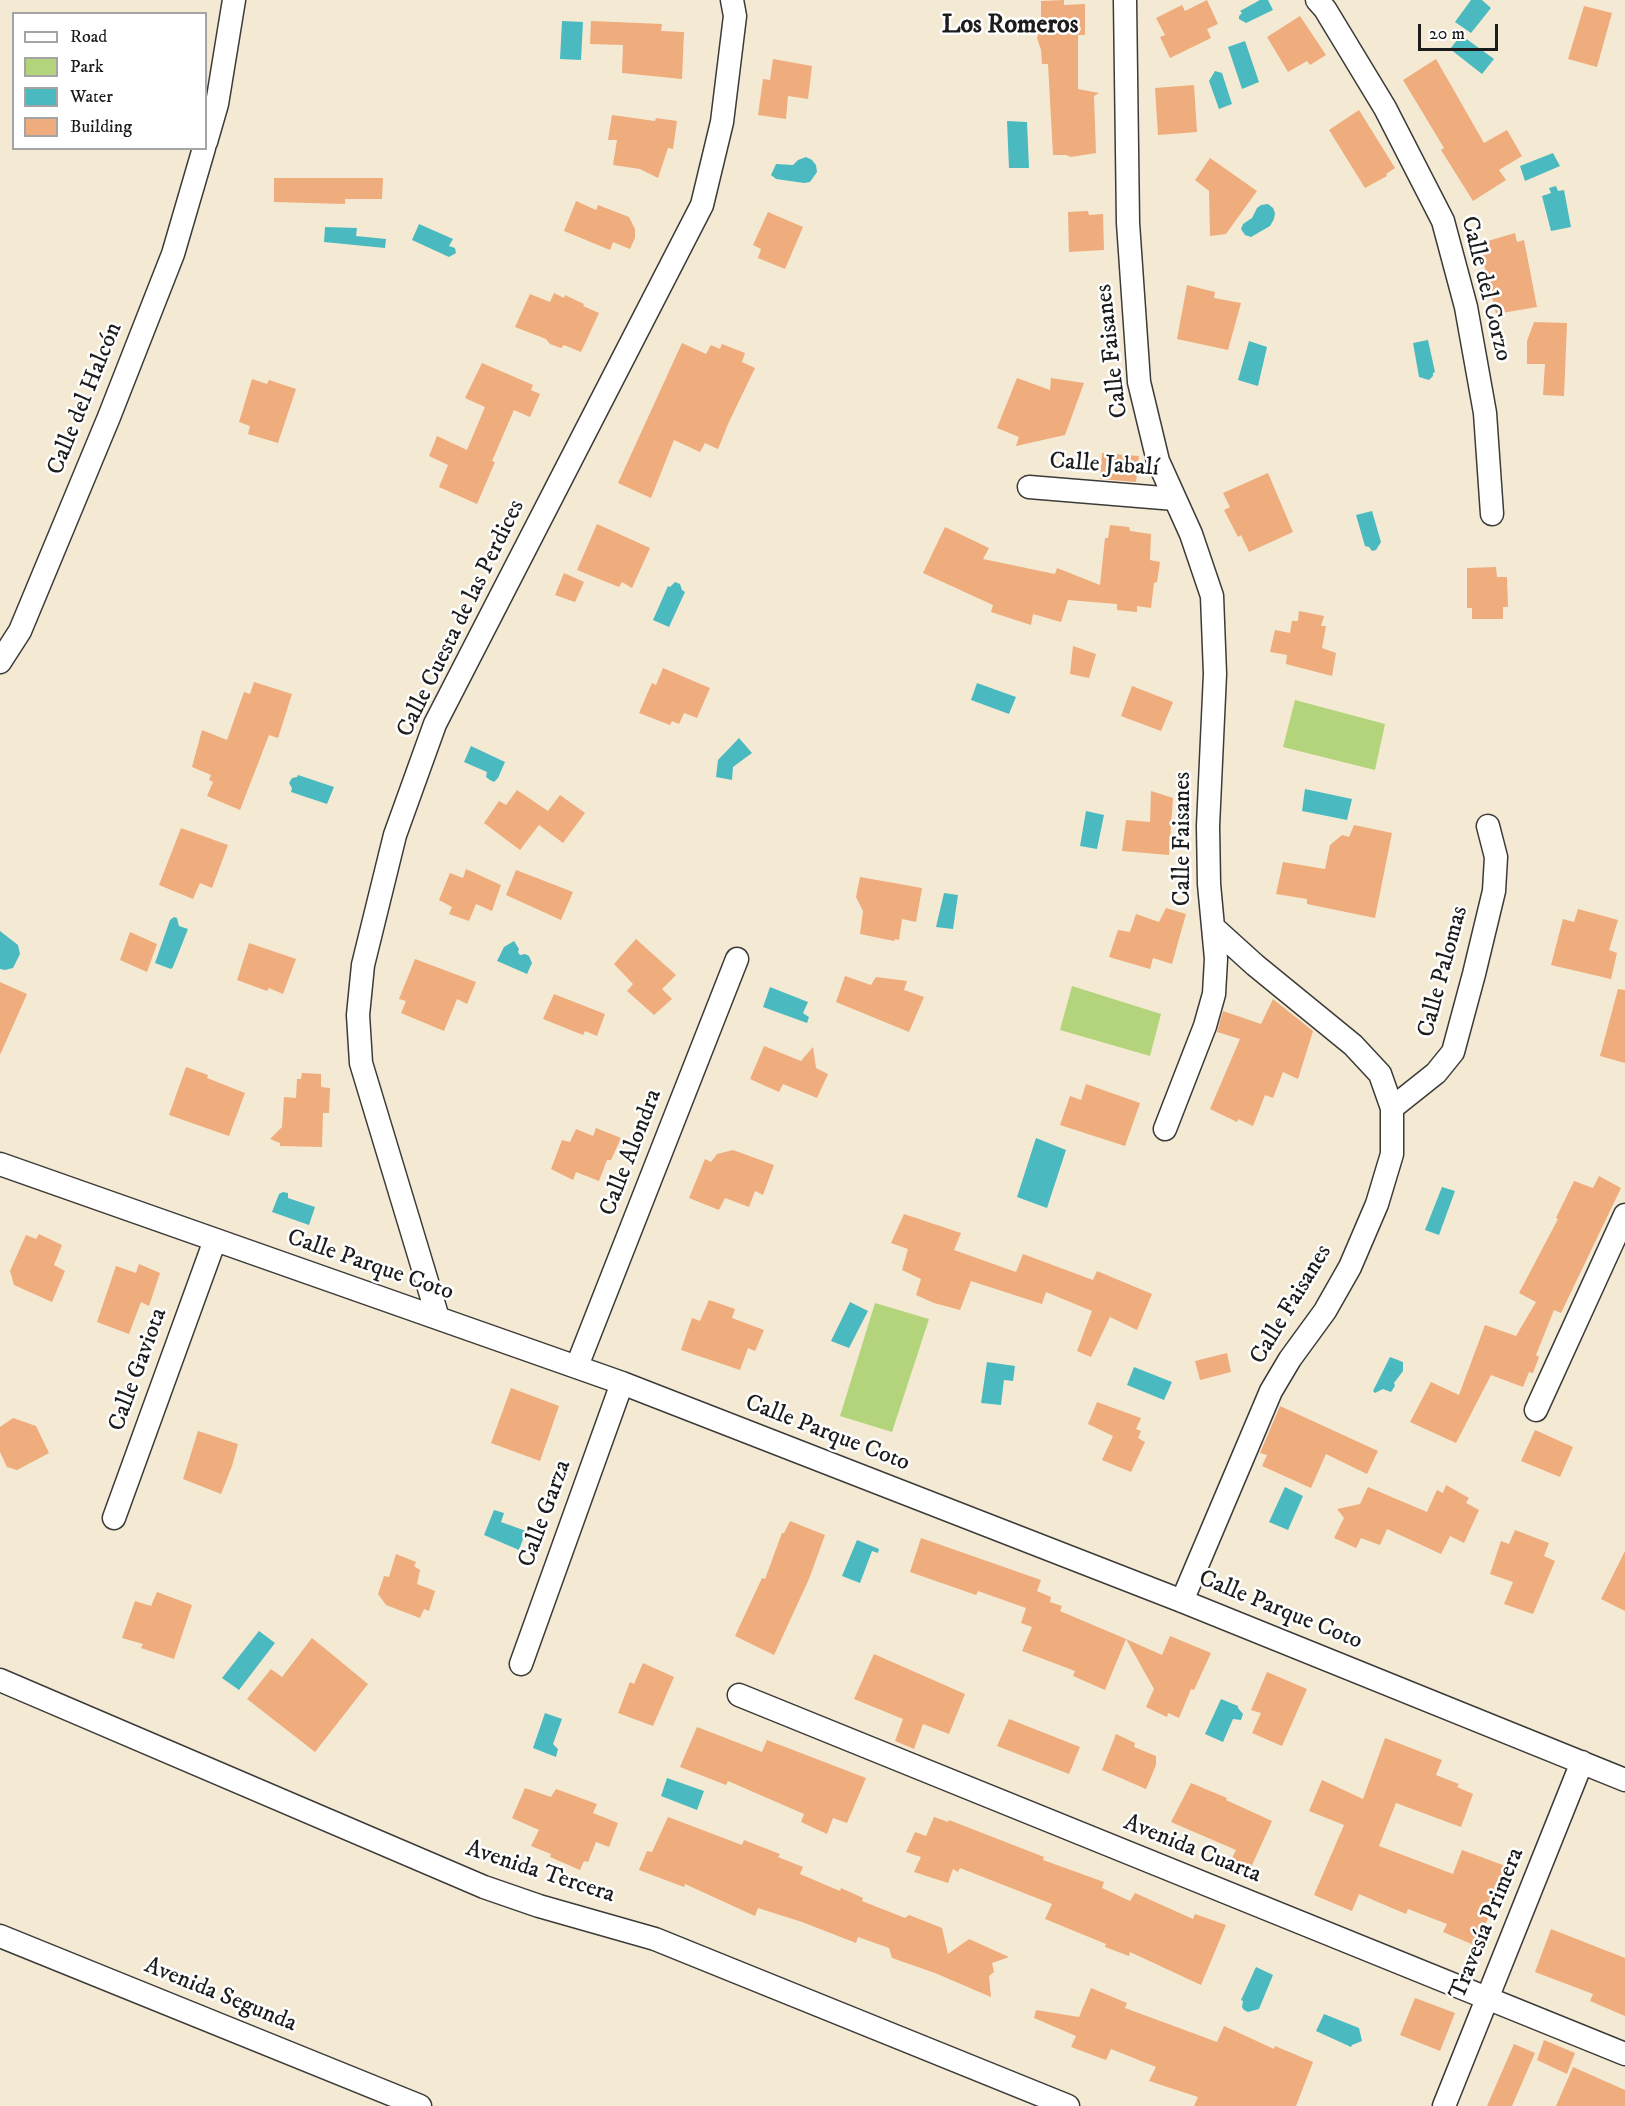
<!DOCTYPE html>
<html>
<head>
<meta charset="utf-8">
<style>
  body { margin:0 }
  #map { position:relative; width:1625px; height:2106px; overflow:hidden; background:#f4ead4; font-family:"IM FELL DW Pica",serif }
  canvas { display:block }
  .legend { position:absolute; left:12px; top:12px; width:195px; height:138px; box-sizing:border-box; background:#fff; border:2px solid #a4a4a4; margin:0; padding:8px 10px; list-style:none; font-size:18px; color:#1c1c1c }
  .legend li { display:flex; align-items:center; gap:12px; height:30px }
  .legend b { width:30px; border:2px solid #a4a4a4 }
  .scale { position:absolute; left:1418px; top:24px; width:80px; height:27px; box-sizing:border-box; border:3px solid #1c1c1c; border-top:0; padding-left:8px; font-size:18px; line-height:21px; white-space:nowrap; color:#1c1c1c; -webkit-text-stroke:4px #fff; paint-order:stroke }
</style>
</head>
<body>
<div id="map">
<canvas width="1625" height="2106"></canvas>
<ul class="legend">
<li><b style="height:8px;background:#fff"></b>Road</li>
<li><b style="height:16px;background:#b3d47b"></b>Park</li>
<li><b style="height:16px;background:#4abac0"></b>Water</li>
<li><b style="height:16px;background:#efac7c"></b>Building</li>
</ul>
<div class="scale">20 m</div>
</div>
<script>
const ctx = document.querySelector('canvas').getContext('2d');
ctx.lineJoin = 'round';
function paint(path, color) { ctx.fillStyle = color; ctx.fill(path, 'evenodd'); }
const toPath = rows => new Path2D(rows.map(r => 'M' + r).join(''));
function stroke(path, color, width, dash) { ctx.strokeStyle = color; ctx.lineWidth = width; ctx.lineCap = dash ? 'butt' : 'round'; ctx.setLineDash(dash || []); ctx.stroke(path); }
function label(font, color, halo, rows, align = 'center') {
  ctx.font = font + ' "IM FELL DW Pica",serif'; ctx.lineWidth = 5; ctx.setLineDash([]); ctx.textBaseline = 'middle'; ctx.strokeStyle = halo; ctx.fillStyle = color; for (const [text, x, y, turn = 0] of rows) {
    ctx.save(); ctx.translate(x, y); ctx.rotate((+turn || 0) * Math.PI / 180); ctx.textAlign = isNaN(turn) ? turn : align; if (halo) ctx.strokeText(text, 0, 0); ctx.fillText(text, 0, 0); ctx.restore();
  }
}
paint(toPath([
  [1295,700,1385,724,1375,770,1283,747],
  [1072,986,1161,1014,1150,1056,1060,1030],
  [875,1303,929,1319,892,1432,840,1416]
]), '#b3d47b');
paint(toPath([
  [1260,0,1268,0,1273,10,1246,23,1239,19,1239,16,1242,13,1240,11],
  [1471,0,1482,0,1491,8,1471,33,1455,22],
  [562,21,583,22,581,60,560,59],
  [1461,35,1494,59,1482,74,1450,49],
  [1245,41,1259,82,1242,89,1228,47],
  [1215,71,1222,73,1232,104,1219,109,1209,81],
  [1007,121,1027,122,1029,168,1009,168],
  [1553,153,1560,166,1525,181,1520,166],
  [806,157,812,160,816,165,817,172,810,182,804,183,776,179,771,175,776,164,793,165,798,160],
  [1556,186,1558,191,1564,190,1571,227,1551,231,1542,196,1551,193,1549,188],
  [1268,204,1273,208,1275,213,1274,219,1270,226,1251,237,1245,235,1241,229,1243,224,1252,218,1257,208,1261,205],
  [419,224,453,239,449,246,455,248,456,253,449,257,412,240],
  [325,227,357,228,356,236,386,239,385,248,324,242],
  [1428,340,1435,372,1433,373,1433,376,1429,380,1419,377,1413,343],
  [1249,341,1267,347,1258,386,1238,380],
  [1372,511,1381,542,1376,550,1372,551,1369,547,1365,546,1356,515],
  [675,582,680,584,682,590,685,592,669,627,653,620,668,586,670,587],
  [977,683,1016,697,1009,714,971,700],
  [739,738,752,753,733,767,732,780,716,777,718,760],
  [471,746,505,762,498,778,494,782,490,780,486,777,487,772,464,762],
  [298,775,334,787,327,804,291,792,292,788,289,783,292,778,297,777],
  [1305,789,1352,799,1347,820,1302,811],
  [1086,811,1104,815,1097,849,1080,846],
  [944,893,958,895,953,929,936,927],
  [174,917,177,918,179,926,188,929,173,967,171,969,155,963,170,920],
  [0,931,18,945,20,954,13,968,5,970,0,969],
  [514,941,519,949,518,952,520,955,525,954,529,956,532,963,527,974,497,961,504,947],
  [770,987,808,1002,803,1013,809,1017,807,1023,763,1007],
  [1036,1138,1066,1150,1047,1208,1017,1197],
  [1442,1187,1455,1191,1439,1235,1425,1230],
  [283,1192,288,1193,288,1198,315,1207,309,1225,272,1212,279,1194],
  [850,1302,868,1311,849,1348,831,1341],
  [1390,1357,1403,1362,1403,1371,1394,1383,1395,1386,1391,1392,1383,1389,1375,1393,1373,1391],
  [987,1362,1015,1366,1013,1381,1004,1380,1001,1405,981,1403],
  [1134,1367,1172,1382,1164,1400,1127,1385],
  [1285,1487,1303,1496,1288,1530,1269,1522],
  [494,1510,504,1513,501,1522,526,1531,519,1550,484,1535],
  [857,1540,879,1549,878,1553,872,1551,860,1583,842,1576],
  [259,1631,275,1643,239,1690,222,1678],
  [1221,1699,1238,1706,1238,1708,1243,1714,1241,1720,1233,1719,1223,1742,1205,1734],
  [545,1713,562,1719,553,1744,558,1749,556,1757,533,1748],
  [667,1778,704,1791,697,1810,661,1796],
  [1256,1967,1273,1975,1259,2009,1248,2012,1244,2010,1242,2007,1243,2001,1241,2000],
  [1324,2014,1359,2028,1362,2041,1352,2045,1351,2047,1316,2031]
]), '#4abac0');
paint(toPath([
  [1064,0,1064,5,1085,4,1085,35,1078,35,1078,89,1099,93,1094,96,1096,153,1071,157,1066,155,1053,155,1048,64,1042,64,1041,50,1037,38,1041,26,1041,1],
  [1207,0,1218,24,1207,29,1211,38,1170,58,1160,37,1165,35,1156,18,1182,5,1185,11],
  [1584,6,1612,13,1597,67,1568,59],
  [1300,16,1326,55,1310,65,1307,61,1288,72,1267,37],
  [591,21,662,24,661,31,684,32,682,79,622,73,623,45,590,44],
  [773,59,812,66,808,99,788,96,786,119,758,115,763,79,770,80],
  [1436,59,1484,143,1507,130,1522,156,1499,170,1506,180,1473,201,1441,150,1444,148,1403,80],
  [1194,85,1197,132,1158,135,1155,88],
  [1359,110,1395,168,1386,174,1387,176,1365,188,1329,130],
  [612,115,655,121,656,118,677,121,673,149,668,148,658,178,640,169,613,165,617,140,608,140],
  [1210,158,1257,191,1226,234,1210,236,1209,191,1195,180],
  [274,178,383,178,382,199,345,199,345,204,274,202],
  [576,201,596,210,598,205,629,217,635,229,635,238,630,249,613,242,610,250,564,231],
  [1088,211,1089,215,1103,214,1104,250,1069,252,1068,212],
  [768,212,803,227,785,269,758,258,761,249,753,245],
  [1515,233,1517,242,1524,240,1537,307,1496,314,1481,252,1481,243],
  [1187,285,1215,292,1214,298,1241,303,1228,350,1177,339],
  [554,293,564,298,565,295,584,304,583,306,599,313,581,352,564,345,561,348,550,344,546,339,515,327,530,294,550,302],
  [1534,322,1567,323,1564,396,1543,395,1545,364,1527,364,1527,341],
  [682,343,706,354,711,345,720,349,722,344,745,353,742,362,755,368,728,424,718,449,705,443,700,452,674,440,651,498,618,483],
  [482,363,533,385,531,390,540,394,530,417,514,410,492,461,495,462,477,504,439,487,448,465,429,456,437,436,467,450,485,407,465,398],
  [1017,378,1050,390,1051,378,1084,383,1065,435,1016,446,1019,437,997,428],
  [252,379,267,384,269,380,296,389,278,443,248,434,250,426,239,422],
  [1102,453,1139,456,1136,482,1100,479],
  [1268,473,1293,532,1249,552,1241,535,1238,537,1224,510,1230,507,1223,493],
  [597,524,650,548,632,588,622,582,619,587,577,570],
  [1110,525,1129,527,1130,531,1151,534,1150,560,1160,562,1157,582,1154,583,1151,608,1137,606,1137,612,1117,610,1117,604,1068,600,1061,622,1033,614,1031,625,991,612,993,605,923,573,945,527,989,548,983,559,1055,574,1057,568,1100,585,1105,538,1108,538],
  [1496,567,1497,577,1507,577,1508,607,1503,607,1503,619,1472,619,1472,608,1467,608,1467,568],
  [564,573,584,582,575,602,555,595],
  [1299,611,1324,616,1321,626,1326,626,1322,648,1336,653,1332,676,1286,664,1287,655,1270,652,1275,630,1290,633,1292,621,1298,621],
  [1073,646,1096,654,1089,678,1070,674],
  [663,668,710,688,697,718,684,713,679,724,672,721,670,725,639,713,652,683,656,685],
  [254,682,292,694,278,738,269,735,240,810,207,796,213,782,209,780,211,775,192,767,202,730,227,740,244,692,250,694],
  [1132,686,1173,702,1161,731,1121,716],
  [517,790,548,811,560,795,585,813,563,843,539,825,520,850,484,823,499,801,506,805],
  [1151,791,1173,798,1169,855,1122,851,1126,820,1150,822],
  [1354,825,1392,833,1375,918,1307,904,1307,899,1276,894,1283,862,1325,869,1330,845,1342,835,1349,837],
  [181,828,228,845,212,888,200,883,193,899,159,885],
  [466,869,501,885,492,911,476,904,469,921,449,914,452,907,439,900,450,873,463,878],
  [516,870,573,892,561,920,506,895],
  [860,877,922,888,916,922,902,919,899,940,895,939,894,941,860,934,863,911,856,897],
  [1166,908,1186,914,1172,964,1153,958,1150,969,1109,957,1118,930,1130,932,1136,914,1159,922],
  [1578,909,1618,920,1609,950,1617,953,1611,979,1551,965,1563,919,1574,922],
  [130,932,157,944,147,972,120,960],
  [636,939,676,975,662,989,672,999,654,1015,627,991,633,984,614,964],
  [249,943,296,959,283,994,269,988,267,991,237,980],
  [415,959,476,982,467,1004,457,999,444,1031,401,1013,406,1001,399,999],
  [845,976,871,985,876,977,907,981,904,990,924,997,909,1032,836,1002],
  [0,982,27,994,0,1055],
  [1618,989,1625,990,1625,1063,1600,1056],
  [554,994,605,1014,597,1036,585,1031,583,1035,543,1019],
  [1273,999,1313,1031,1298,1079,1283,1072,1273,1098,1265,1095,1253,1126,1238,1119,1237,1122,1210,1109,1240,1039,1217,1032,1223,1011,1261,1024],
  [764,1046,801,1061,813,1047,816,1068,828,1074,817,1098,783,1084,779,1092,750,1079],
  [186,1067,208,1075,207,1078,245,1093,229,1136,169,1115],
  [302,1073,321,1074,321,1087,330,1088,329,1113,323,1113,322,1147,280,1146,280,1143,270,1139,282,1127,284,1097,296,1098,297,1079,301,1079],
  [1086,1084,1140,1103,1125,1146,1060,1125,1070,1096,1081,1100],
  [596,1128,621,1138,611,1160,607,1160,599,1181,576,1172,573,1180,551,1169,562,1140,570,1142,576,1129,593,1136],
  [733,1150,774,1165,763,1195,755,1191,749,1207,725,1198,719,1210,689,1198,705,1159,711,1162,717,1154],
  [1599,1176,1621,1188,1561,1313,1554,1310,1536,1355,1539,1357,1533,1373,1529,1372,1523,1387,1491,1375,1456,1443,1410,1422,1431,1382,1459,1395,1485,1325,1516,1336,1536,1302,1519,1293,1558,1219,1556,1218,1574,1181,1593,1188],
  [904,1214,961,1233,954,1250,1016,1272,1023,1254,1093,1280,1097,1271,1152,1294,1137,1330,1110,1317,1091,1357,1077,1351,1092,1311,1046,1292,1042,1304,971,1281,960,1310,934,1303,916,1295,921,1279,902,1270,908,1249,891,1243],
  [39,1234,62,1245,54,1265,65,1271,52,1302,14,1285,10,1271,26,1235,36,1239],
  [139,1264,160,1273,149,1306,141,1302,129,1334,97,1322,116,1266,136,1273],
  [709,1300,735,1309,732,1318,764,1330,755,1351,748,1348,740,1370,681,1350,692,1318,700,1321],
  [1227,1353,1231,1372,1200,1380,1195,1361],
  [511,1388,559,1406,540,1461,491,1443],
  [1097,1402,1141,1418,1136,1429,1141,1431,1138,1438,1145,1442,1131,1472,1102,1460,1113,1436,1088,1424],
  [1280,1406,1378,1451,1367,1474,1326,1454,1311,1488,1262,1466,1267,1455,1260,1453],
  [13,1418,36,1426,49,1453,17,1470,7,1467,0,1452,0,1427],
  [1535,1430,1573,1447,1560,1477,1521,1461],
  [198,1431,238,1444,232,1466,221,1494,183,1479],
  [1446,1485,1469,1498,1466,1503,1479,1510,1464,1543,1450,1536,1441,1554,1387,1529,1380,1545,1361,1538,1356,1548,1334,1538,1344,1518,1337,1509,1360,1504,1368,1487,1427,1512,1437,1490,1443,1493],
  [790,1521,825,1535,809,1579,774,1655,735,1636,762,1578,765,1579,782,1533,784,1533],
  [1515,1530,1549,1543,1544,1556,1555,1561,1533,1614,1504,1604,1513,1582,1490,1574,1501,1541,1509,1544],
  [921,1538,1041,1580,1037,1591,1051,1597,1050,1602,1062,1606,1060,1611,1126,1639,1105,1690,1073,1676,1075,1671,1022,1651,1032,1627,1021,1623,1026,1608,978,1591,976,1595,910,1572],
  [1625,1551,1625,1611,1601,1599],
  [396,1554,416,1562,414,1566,420,1570,417,1584,435,1591,429,1611,424,1609,420,1618,386,1605,378,1594,384,1576,389,1577],
  [157,1592,192,1605,174,1659,141,1648,143,1644,122,1638,135,1601,151,1606],
  [1170,1636,1211,1653,1194,1690,1191,1689,1179,1718,1168,1713,1167,1717,1146,1707,1154,1689,1126,1639,1162,1655],
  [312,1638,368,1684,315,1752,247,1699,271,1669,282,1677],
  [874,1654,965,1694,949,1734,923,1724,914,1749,895,1741,903,1719,854,1699],
  [643,1663,674,1677,653,1726,618,1713,630,1682,634,1684],
  [1267,1672,1307,1689,1282,1746,1252,1733,1261,1713,1251,1710],
  [1009,1719,1080,1747,1069,1774,997,1746],
  [697,1727,762,1752,767,1740,866,1778,847,1823,833,1818,827,1834,801,1822,804,1814,728,1781,726,1785,680,1767],
  [1116,1734,1135,1743,1134,1747,1156,1756,1156,1765,1146,1789,1102,1770],
  [1385,1738,1442,1760,1436,1775,1459,1784,1457,1787,1473,1794,1461,1827,1396,1803,1379,1846,1453,1874,1462,1850,1511,1868,1485,1925,1491,1928,1481,1948,1443,1932,1447,1924,1408,1909,1406,1914,1359,1894,1352,1911,1314,1895,1344,1825,1309,1811,1322,1780,1363,1799],
  [1191,1783,1227,1798,1226,1800,1272,1821,1248,1874,1228,1866,1236,1850,1171,1822],
  [525,1788,551,1797,556,1789,597,1804,593,1813,618,1823,609,1847,596,1842,588,1862,584,1861,580,1870,550,1857,551,1854,531,1846,539,1830,512,1818],
  [668,1817,742,1845,744,1840,780,1854,778,1857,803,1867,800,1874,840,1891,841,1888,863,1898,862,1901,905,1918,909,1915,942,1928,948,1954,969,1939,1009,1957,992,1963,994,1972,989,1976,991,1997,935,1973,892,1958,889,1948,858,1937,856,1943,802,1922,758,1908,755,1916,685,1884,684,1887,639,1870,647,1851,652,1852],
  [934,1817,948,1822,949,1820,1044,1857,1043,1860,1104,1882,1102,1888,1130,1901,1135,1893,1193,1919,1195,1914,1226,1925,1201,1985,1130,1952,1129,1956,1105,1947,1106,1944,1045,1919,1052,1904,960,1868,958,1872,953,1869,948,1883,914,1872,921,1857,906,1852,915,1832,926,1836],
  [1551,1929,1625,1958,1625,2016,1590,2001,1593,1994,1535,1972],
  [1091,1988,1127,2003,1125,2008,1217,2042,1224,2026,1274,2049,1275,2046,1313,2062,1296,2106,1194,2106,1198,2097,1149,2081,1156,2067,1111,2049,1106,2060,1071,2047,1076,2036,1034,2018,1036,2010,1079,2017],
  [1415,1998,1455,2013,1440,2051,1400,2035],
  [1544,2040,1575,2053,1567,2074,1537,2060],
  [1514,2044,1535,2053,1512,2106,1487,2106],
  [1573,2067,1625,2090,1625,2106,1556,2106]
]), '#efac7c');
const street = toPath([
  [1125,0,1128,223,1139,382,1158,461,1191,534,1212,596,1215,674,1208,826,1209,884,1216,959,1214,994,1205,1026,1165,1129],
  [1317,0,1325,9,1385,108,1443,221,1466,307,1485,413,1492,514],
  [206,142,217,104,234,0],
  [1029,487,1175,499],
  [0,662,20,631,109,417,173,254,204,148],
  [1392,1108,1436,1073,1453,1052,1474,974,1494,891,1496,857,1488,826],
  [0,1164,622,1383,1182,1601,1625,1780],
  [438,1318,361,1063,358,1015,363,965,395,835,435,724,702,205,722,122,735,16,732,0],
  [577,1366,737,959],
  [1536,1410,1625,1215],
  [114,1518,215,1240],
  [1182,1601,1271,1391,1290,1359,1325,1311,1350,1267,1377,1204,1392,1154,1392,1108,1380,1074,1353,1045,1255,965,1213,927],
  [521,1664,622,1383],
  [0,1680,484,1887,539,1906,655,1939,1068,2106],
  [739,1695,1625,2054],
  [0,1936,420,2106],
  [1444,2106,1582,1762]
]);
stroke(street, '#3c3b38', 25);
stroke(street, '#fff', 22);
label('24px', '#1c1c1c', '#fff', [
  ["Calle del Corzo",1485,289,76],
  ["Calle Faisanes",1113,351,-97],
  ["Calle del Halcón",86,399,-68],
  ["Calle Jabalí",1104,466,4],
  ["Calle Cuesta de las Perdices",462,619,-64],
  ["Calle Faisanes",1184,839,-90],
  ["Calle Palomas",1444,972,-75],
  ["Calle Alondra",632,1153,-69],
  ["Calle Parque Coto",370,1266,19],
  ["Calle Faisanes",1292,1305,-59],
  ["Calle Gaviota",139,1370,-70],
  ["Calle Parque Coto",827,1434,21],
  ["Calle Garza",546,1514,-70],
  ["Calle Parque Coto",1280,1611,22],
  ["Avenida Cuarta",1192,1850,22],
  ["Avenida Tercera",540,1873,18],
  ["Travesía Primera",1488,1924,-68],
  ["Avenida Segunda",220,1996,22]
]);
label('bold 26px', '#1c1c1c', '#fff', [
  ["Los Romeros",1010,27]
]);
</script>
</body>
</html>
